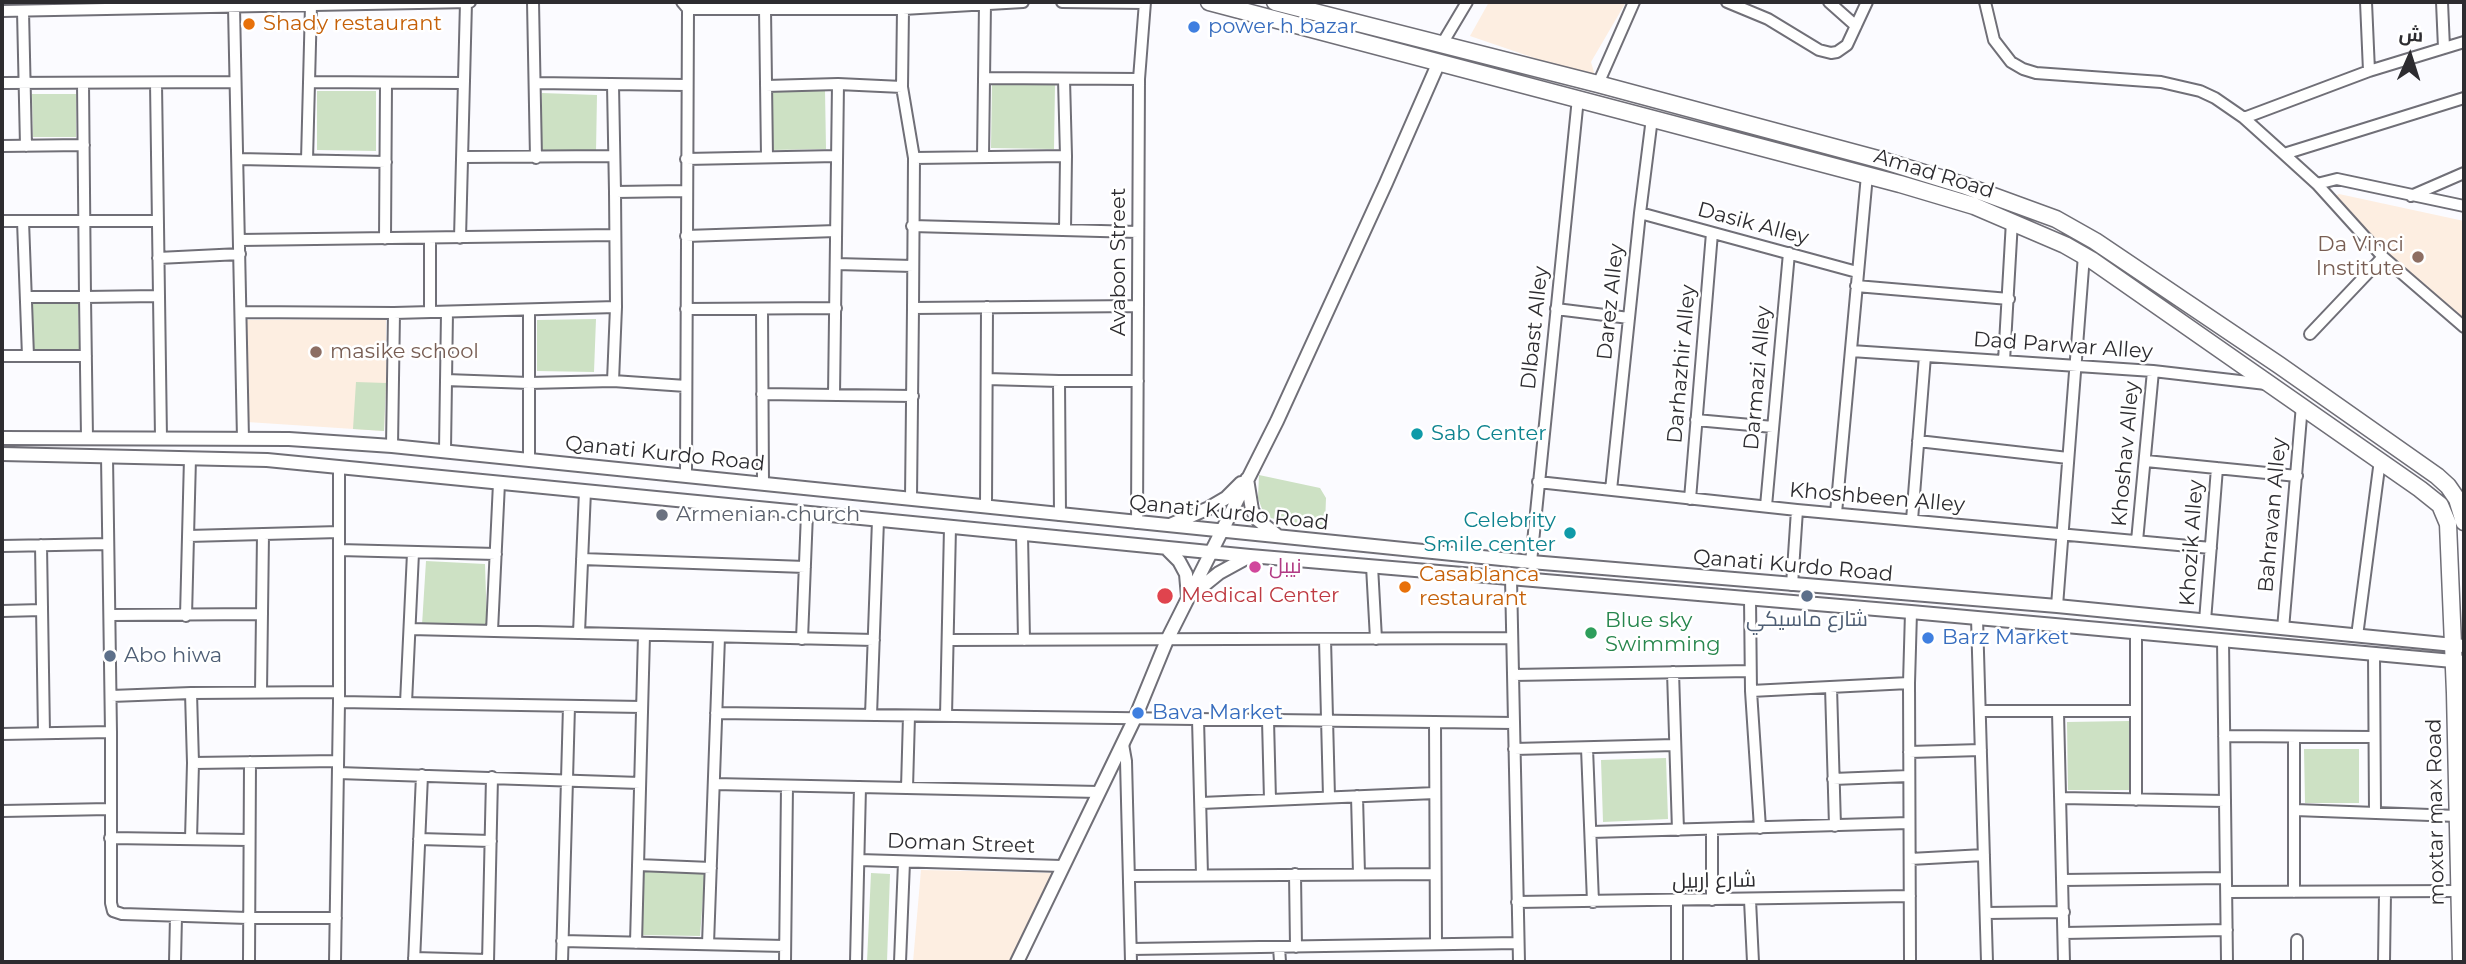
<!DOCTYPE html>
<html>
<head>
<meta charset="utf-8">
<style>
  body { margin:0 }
  #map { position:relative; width:2466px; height:964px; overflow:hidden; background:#fbfbff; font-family:Montserrat,Cairo,sans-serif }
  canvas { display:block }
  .frame { position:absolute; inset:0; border:4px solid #2d2c30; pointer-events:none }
  .north { position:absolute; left:2375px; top:21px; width:70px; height:70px; -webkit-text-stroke:5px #fff; paint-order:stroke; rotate:3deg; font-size:19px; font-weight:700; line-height:28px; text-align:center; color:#2d2c30 }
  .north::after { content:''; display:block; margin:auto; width:24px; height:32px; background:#2d2c30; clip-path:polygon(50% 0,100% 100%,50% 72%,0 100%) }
</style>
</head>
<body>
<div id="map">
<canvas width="2466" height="964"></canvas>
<div class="frame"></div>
<div class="north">ش</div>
</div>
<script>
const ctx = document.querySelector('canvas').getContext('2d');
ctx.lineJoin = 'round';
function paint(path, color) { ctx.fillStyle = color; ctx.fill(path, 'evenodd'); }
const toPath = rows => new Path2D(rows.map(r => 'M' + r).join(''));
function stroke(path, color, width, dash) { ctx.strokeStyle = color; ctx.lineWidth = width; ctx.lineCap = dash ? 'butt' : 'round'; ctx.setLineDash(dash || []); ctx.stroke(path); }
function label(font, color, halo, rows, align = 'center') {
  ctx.font = font + ' Montserrat,Cairo,sans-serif'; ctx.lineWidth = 5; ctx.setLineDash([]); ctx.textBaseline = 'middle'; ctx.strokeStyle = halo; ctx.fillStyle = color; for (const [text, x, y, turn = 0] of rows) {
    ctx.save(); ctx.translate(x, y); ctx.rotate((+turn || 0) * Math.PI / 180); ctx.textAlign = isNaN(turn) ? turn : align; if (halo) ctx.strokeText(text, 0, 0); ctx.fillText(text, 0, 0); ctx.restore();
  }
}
paint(toPath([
  [1489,2,1626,2,1591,62,1596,79,1470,36],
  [2339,194,2464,221,2464,329,2328,199],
  [386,319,386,383,384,431,247,422,246,320],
  [921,870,1056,873,1013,962,913,962]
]), '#fdeee1');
paint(toPath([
  [992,83,1055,84,1054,149,991,148],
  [825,90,826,149,770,150,769,91],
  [317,91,376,91,376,151,317,150],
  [542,93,597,95,596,152,541,150],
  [32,94,76,94,76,137,33,137],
  [31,301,78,301,79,349,32,350],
  [596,319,594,372,537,371,537,320],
  [356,382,386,383,384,431,353,429],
  [1259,475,1320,488,1326,498,1325,525,1292,524,1271,518,1262,509,1258,498],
  [426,561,485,564,487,627,422,625],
  [2129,721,2130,790,2068,790,2067,722],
  [2304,749,2359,749,2359,803,2305,803],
  [1666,758,1668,819,1603,822,1601,760],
  [642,870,705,872,700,936,639,935],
  [871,873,890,874,887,962,867,962]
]), '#cde1c4');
const minor = toPath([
  [533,2,536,158],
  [682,2,688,9,903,9,1023,2],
  [1062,2,1145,3],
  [1727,2,1768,19,1819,50,1831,53,1837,52,1847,45,1867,2],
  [1829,2,1856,26],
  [1985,2,1994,40,2011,62,2023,69,2036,73,2161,82,2200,91,2215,98,2244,118,2284,154,2317,184,2383,257,2464,327],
  [2366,2,2369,71],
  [2442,2,2444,48],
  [234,7,243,439],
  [765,9,767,157],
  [903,9,902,87,914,158,913,308,1138,306],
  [2,11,470,2],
  [23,11,26,146],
  [1442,44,1467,2],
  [985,78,1139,79],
  [1064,79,1066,156,1065,230],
  [310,82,463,83],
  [2,83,235,82],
  [83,83,85,297,159,296],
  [156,83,161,438],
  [535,83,686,85],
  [1598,84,1634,2],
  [613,85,615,192],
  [766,86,838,84,902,87],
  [2244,118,2369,71,2464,42],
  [2,146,84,145],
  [2284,154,2464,98],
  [463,157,614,156],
  [983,157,985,3],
  [914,158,1066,156],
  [238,159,386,162],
  [686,159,837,156],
  [307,160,311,5],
  [2317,184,2337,179,2464,206],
  [2411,196,2464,173],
  [1640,213,1857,272],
  [2,221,158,221],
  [23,221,28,356],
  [912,226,1138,232],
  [686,236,836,231],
  [430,238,430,311],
  [460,238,466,2],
  [385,239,386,84],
  [240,240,615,235],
  [158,258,240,254],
  [836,264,913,266],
  [1856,286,2009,299],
  [26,297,85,297,87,438],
  [686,309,836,308],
  [762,309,763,483],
  [1556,309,1629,318],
  [529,310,529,459],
  [241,312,394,313,616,307],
  [2310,334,2383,257],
  [1851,351,2153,371,2266,384],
  [2,356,86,356],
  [2004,361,2012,221],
  [987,379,1059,381],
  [446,380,529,383,613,381,686,386],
  [613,381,616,307,615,192,686,191],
  [762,394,913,396],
  [834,395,838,84],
  [1696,420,1773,427],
  [1918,441,2068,458],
  [392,446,394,313],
  [445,450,447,312],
  [107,456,111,732,111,903,113,911,122,914,248,918,336,918],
  [2146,461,2297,476],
  [686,474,688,9],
  [1538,482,1797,510,2211,548],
  [1611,490,1640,213,1652,118],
  [911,498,913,308],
  [1690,499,1712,233],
  [986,506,987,307],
  [1766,506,1789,253],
  [1836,513,1867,175],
  [1060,515,1059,381,1138,381],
  [1912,520,1925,356],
  [1137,523,1139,79,1145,2],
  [1022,534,1024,640],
  [188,536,339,532],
  [2137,541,2153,371],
  [41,545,44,733],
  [2,546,108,544],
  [339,550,496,554],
  [582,559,805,567],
  [1531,562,1578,98],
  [1372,566,1376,639],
  [1511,578,1519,962],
  [1792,585,1797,510],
  [1750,599,1751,691,1760,828],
  [2057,606,2084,255],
  [2,611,42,610],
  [110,615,262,614],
  [186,616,190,458],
  [1977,618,1987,962],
  [2205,621,2217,468],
  [410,629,874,640],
  [2283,629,2302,405],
  [492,631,499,483],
  [579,633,585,491],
  [2357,636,2380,460],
  [802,639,807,513],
  [1325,639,1329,797],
  [948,640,1512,638],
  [2223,640,2227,962],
  [2374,653,2375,813],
  [1673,672,1678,830],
  [1513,675,1750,671],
  [1831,687,1835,826],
  [1751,691,1909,683],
  [261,692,263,534],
  [111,696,191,693,339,692],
  [339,702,642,707],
  [406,703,413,553],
  [1980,711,2136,711],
  [2058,712,2064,962],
  [716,713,1514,723],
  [871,715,878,520],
  [946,716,950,527],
  [1198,719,1202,875],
  [1268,720,1270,800],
  [1435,722,1436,944],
  [2,734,111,732],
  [2224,736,2374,737],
  [1123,744,1126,761,1131,962],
  [1587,748,1593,902],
  [1514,749,1675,745],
  [1909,752,1981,750],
  [193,763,338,761],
  [338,773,640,783],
  [1833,779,1909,776],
  [714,784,1099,792],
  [907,788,909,716],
  [1357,796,1359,874],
  [2061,798,2225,801],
  [2136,800,2136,632],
  [1201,803,1435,793],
  [2295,810,2457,816],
  [2,811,110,809],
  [1591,832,1909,823],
  [110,838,249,840],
  [191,839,193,763,191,693],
  [419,839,491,841],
  [1910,859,1984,855],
  [859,860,1062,866],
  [638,865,711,868],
  [1295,874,1296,947],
  [1130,876,1435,874],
  [2063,880,2226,878],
  [2227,892,2459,891],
  [2294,892,2294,737],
  [1712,900,1712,829],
  [1750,900,1753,962],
  [1677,901,1677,962],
  [1517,902,1910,896],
  [1986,913,2064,912],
  [2064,933,2227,930],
  [2297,940,2297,962],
  [562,941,785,946],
  [636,943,644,635],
  [708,944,719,637],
  [1279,947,1280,962],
  [1131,949,1518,943],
  [414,958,488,960],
  [175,962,176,916],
  [249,962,250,762],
  [335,962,339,702,339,467],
  [414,962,422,775],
  [488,962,492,777],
  [562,962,569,706],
  [785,962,787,786],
  [856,962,860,787],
  [900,962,904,862],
  [1910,962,1909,683,1911,612],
  [2384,962,2385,893]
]);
const tertiary = toPath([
  [2,438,289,439,392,446,1531,562,2057,606,2464,646],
  [2,454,267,460,1250,556,1911,612,2464,662],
  [1247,479,1252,510,1258,520,1278,536],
  [1170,525,1209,508,1226,498,1241,483],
  [1166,548,1179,561,1186,574,1188,597],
  [1193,594,1219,573,1250,556],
  [1017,962,1135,718,1167,640,1277,421,1386,183,1439,62]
]);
const primary = toPath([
  [1209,2,1900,184,1974,206,2065,245,2093,261,2420,489,2440,505,2448,524,2455,693,2461,962],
  [1275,2,1598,84,1885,161,1963,185,2056,219,2095,241,2279,365,2437,476,2448,486,2457,499,2464,522]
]);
stroke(minor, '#706f77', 14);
stroke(tertiary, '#706f77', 16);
stroke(primary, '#706f77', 19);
stroke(minor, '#fff', 10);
stroke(tertiary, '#fff', 12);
stroke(primary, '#fff', 16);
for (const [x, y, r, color] of [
  [249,24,7,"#e8710a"],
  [1194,27,7,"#3f7fe0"],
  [2418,257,7,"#8d6e63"],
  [316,352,7,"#8d6e63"],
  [1417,434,7,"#0f9aa8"],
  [662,515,7,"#6b7280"],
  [1570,533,7,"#0f9aa8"],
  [1255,567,7,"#d1479c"],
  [1405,587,7,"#e8710a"],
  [1165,596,9,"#e0444e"],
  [1807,596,7,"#5c6f8a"],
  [1591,633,7,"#2e9e5b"],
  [1928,638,7,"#3f7fe0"],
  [110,656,7,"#5c6f8a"],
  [1138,713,7,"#3f7fe0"]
]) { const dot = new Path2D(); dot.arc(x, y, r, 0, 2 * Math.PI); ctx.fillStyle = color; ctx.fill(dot); stroke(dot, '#fff', 2.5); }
label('21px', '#c56008', '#fff', [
  ["Shady restaurant",263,24],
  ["Casablanca",1419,575],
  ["restaurant",1419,599]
], 'left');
label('21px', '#366cbe', '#fff', [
  ["power h bazar",1208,27],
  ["Barz Market",1942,638],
  ["Bava Market",1152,713]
], 'left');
label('21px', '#2d2c30', '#fff', [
  ["Amad Road",1934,174,17],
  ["Dasik Alley",1753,224,15],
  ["Avabon Street",1119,262,-90],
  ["Darez Alley",1611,302,-84],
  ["Dlbast Alley",1535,328,-84],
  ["Dad Parwar Alley",2063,346,4],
  ["Darhazhir Alley",1682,364,-85],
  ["Darmazi Alley",1758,378,-85],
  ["Qanati Kurdo Road",665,454,6],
  ["Khoshav Alley",2126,454,-85],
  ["Khoshbeen Alley",1877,498,5],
  ["Qanati Kurdo Road",1229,513,6],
  ["Bahravan Alley",2273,515,-85],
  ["Khozik Alley",2192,543,-86],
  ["Qanati Kurdo Road",1793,566,5],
  ["moxtar max Road",2436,812,-91],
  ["Doman Street",961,844,2],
  ["شارع اربيل",1714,881,-1]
]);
label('21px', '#785e54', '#fff', [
  ["Da Vinci",2404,245],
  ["Institute",2404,269],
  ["masike school",330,352,"left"]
], 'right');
label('21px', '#0d838f', '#fff', [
  ["Sab Center",1431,434],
  ["Celebrity",1556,521,"right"],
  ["Smile center",1556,545,"right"]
], 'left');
label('21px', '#5b616d', '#fff', [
  ["Armenian church",676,515]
], 'left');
label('21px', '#b23c85', '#fff', [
  ["نيبل",1269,567]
], 'left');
label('21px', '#be3a42', '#fff', [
  ["Medical Center",1181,596]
], 'left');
label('21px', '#4e5e75', '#fff', [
  ["شارع ماسيكي",1807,620],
  ["Abo hiwa",124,656,"left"]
]);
label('21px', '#27864d', '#fff', [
  ["Blue sky",1605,621],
  ["Swimming",1605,645]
], 'left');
</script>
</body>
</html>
